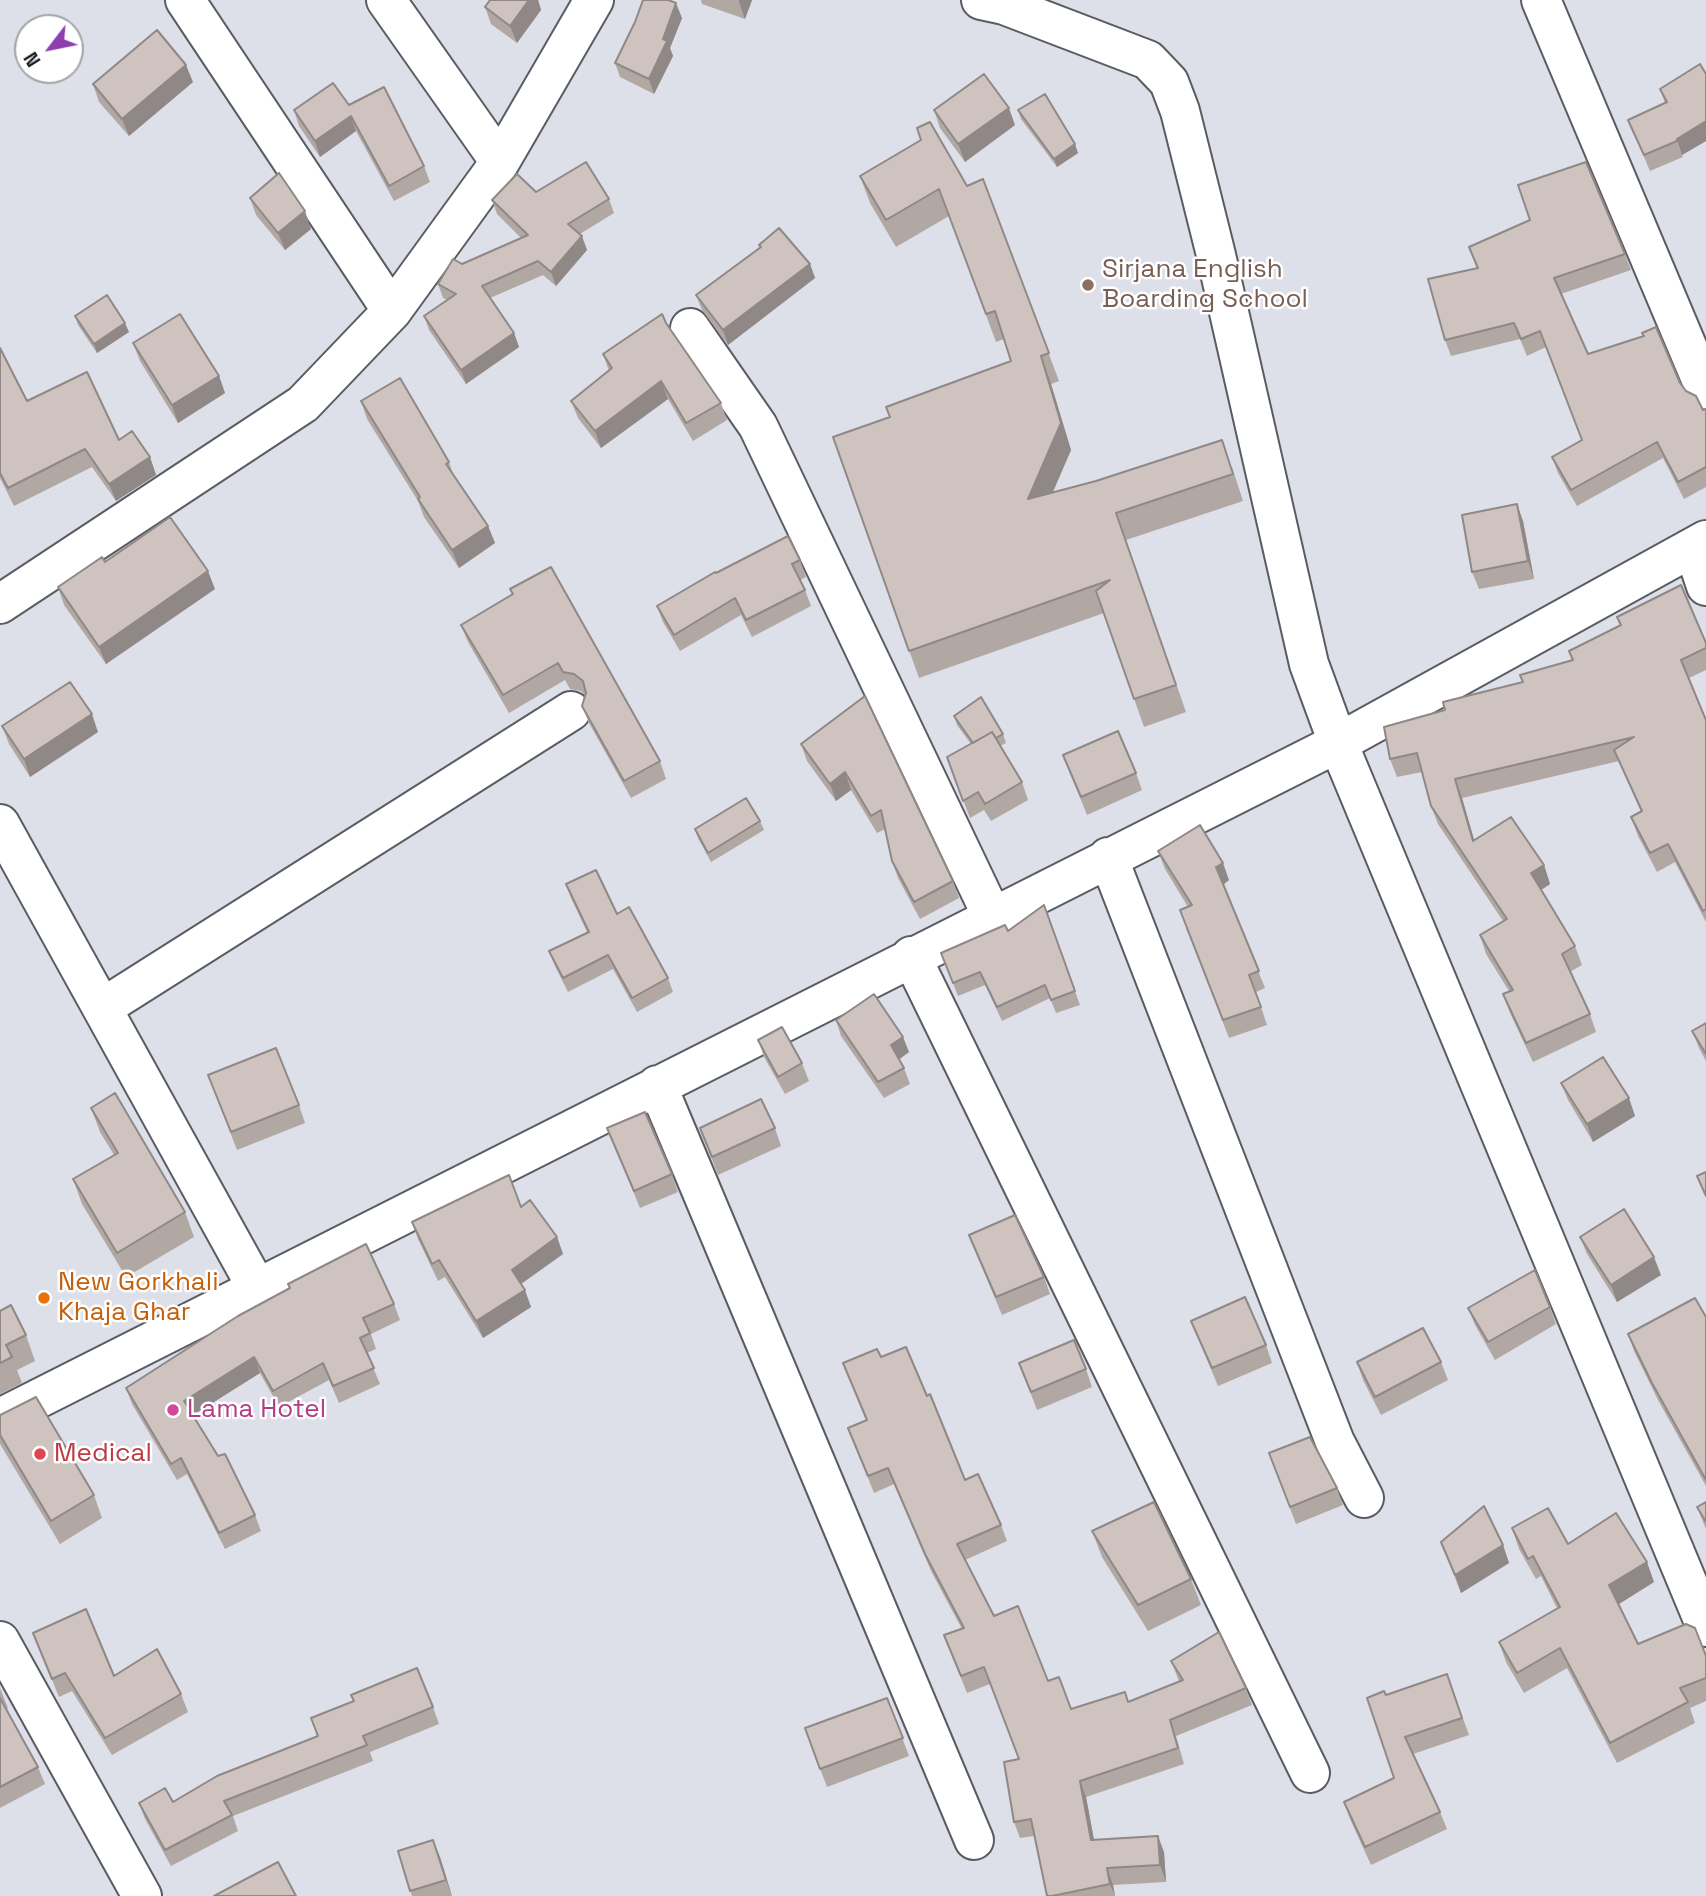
<!DOCTYPE html>
<html>
<head>
<meta charset="utf-8">
<style>
  body { margin:0 }
  #map { position:relative; width:1706px; height:1896px; overflow:hidden; background:#dddfe9; font-family:"Space Grotesk",sans-serif }
  canvas { display:block }
  .north { position:absolute; left:14px; top:14px; width:70px; height:70px; box-sizing:border-box; background:#fff; border:2px solid #a4a4a6; border-radius:50%; rotate:238deg; font-size:19px; font-weight:700; line-height:28px; text-align:center; color:#1b1c20 }
  .north::after { content:''; display:block; margin:auto; width:24px; height:32px; background:#8b3fb0; clip-path:polygon(50% 0,100% 100%,50% 72%,0 100%) }
</style>
</head>
<body>
<div id="map">
<canvas width="1706" height="1896"></canvas>
<div class="north">N</div>
</div>
<script>
const ctx = document.querySelector('canvas').getContext('2d');
ctx.lineJoin = 'round';
const toPath = rows => new Path2D(rows.map(r => 'M' + r).join(''));
function stroke(path, color, width, dash) { ctx.strokeStyle = color; ctx.lineWidth = width; ctx.lineCap = dash ? 'butt' : 'round'; ctx.setLineDash(dash || []); ctx.stroke(path); }
function paint(path, color) { ctx.fillStyle = color; ctx.fill(path, 'evenodd'); }
function label(font, color, halo, rows, align = 'center') {
  ctx.font = font + ' "Space Grotesk",sans-serif'; ctx.lineWidth = 5; ctx.setLineDash([]); ctx.textBaseline = 'middle'; ctx.strokeStyle = halo; ctx.fillStyle = color; for (const [text, x, y, turn = 0] of rows) {
    ctx.save(); ctx.translate(x, y); ctx.rotate((+turn || 0) * Math.PI / 180); ctx.textAlign = isNaN(turn) ? turn : align; if (halo) ctx.strokeText(text, 0, 0); ctx.fillText(text, 0, 0); ctx.restore();
  }
}
const minor = toPath([
  [185,0,392,311],
  [386,0,500,162],
  [981,0,1004,5,1148,60,1169,82,1180,111,1216,255,1309,664,1338,743,1706,1627],
  [1541,0,1706,391],
  [690,328,758,426,992,916],
  [1693,547,1706,586],
  [0,604,303,404,392,311,500,162,594,0],
  [0,824,257,1288],
  [1108,857,1335,1442,1364,1498],
  [911,956,1310,1773],
  [102,1008,571,711],
  [657,1085,974,1840],
  [0,1418,1338,743,1706,540],
  [0,1641,142,1896]
]);
stroke(minor, '#5a5c64', 42);
stroke(minor, '#fff', 38);
paint(toPath([
  [490,0,538,0,541,10,517,43,491,24,485,7],
  [701,0,752,0,745,19,702,4],
  [682,18,670,48,673,56,654,94,620,77,615,63],
  [1706,74,1706,141,1682,155,1683,157,1650,171,1628,120,1665,103,1660,89],
  [193,82,129,136,99,102,93,84],
  [349,105,424,166,430,182,394,201,356,131,320,157,299,126,294,110],
  [934,110,1015,125,965,162,940,128],
  [1018,110,1078,153,1057,167,1021,119],
  [860,176,967,186,983,179,1059,381,1051,384,1071,450,1053,492,1232,467,1243,501,1126,540,1186,712,1144,727,1104,613,919,678,833,437,890,417,1011,361,1004,339,996,342,949,216,896,247,870,203],
  [536,192,609,199,614,213,580,234,587,250,556,286,543,275,490,298,514,333,519,347,466,384,429,330,424,316,447,300,443,298,438,284,462,264,521,238,497,214,492,200],
  [250,198,311,229,285,250,256,215],
  [759,245,810,264,815,278,728,345,702,310,696,295,760,247],
  [1469,247,1625,254,1631,270,1561,294,1588,354,1680,383,1703,410,1706,410,1706,487,1684,499,1663,458,1577,506,1558,473,1552,457,1582,440,1546,347,1527,356,1520,339,1451,356,1445,340,1477,269],
  [75,316,129,332,97,353,78,325],
  [666,323,721,403,727,420,693,441,668,399,601,448,578,418,571,401,609,371,603,354],
  [133,343,219,376,225,393,178,423,140,361],
  [0,348,27,401,119,440,150,457,156,475,116,501,92,467,14,506,0,478],
  [361,401,449,462,454,477,488,526,495,543,459,568,424,517,418,501,367,419],
  [1523,521,1534,579,1479,589,1472,572],
  [800,560,806,577,800,580,805,590,811,606,752,637,741,615,680,651,663,622,657,606,716,573],
  [105,562,215,589,106,664,64,605,58,587],
  [510,589,660,761,666,779,631,798,589,723,582,706,586,696,581,691,570,689,565,680,509,713,468,642,461,625,512,594],
  [1617,617,1706,643,1706,670,1689,678,1706,720,1706,922,1675,862,1657,872,1638,836,1631,817,1641,812,1619,761,1462,798,1474,840,1544,865,1550,884,1541,890,1575,946,1582,965,1570,972,1590,1014,1596,1032,1533,1062,1510,1013,1503,994,1509,991,1486,954,1480,935,1503,921,1438,824,1431,806,1422,772,1397,777,1390,759,1445,710,1523,682,1572,660,1569,651,1620,626],
  [865,696,953,881,959,898,920,919,898,878,892,861,885,829,877,833,851,790,836,801,807,761,801,744],
  [954,716,1003,734,1006,743,1000,746,1022,782,1028,800,991,821,984,810,970,818,947,757,971,744,957,725],
  [2,726,98,732,30,777,9,744],
  [1063,755,1136,773,1142,790,1087,815],
  [760,821,764,830,711,862,698,838,695,829],
  [1158,851,1229,880,1223,884,1265,988,1256,992,1267,1025,1229,1038,1186,928,1188,907,1165,869],
  [566,884,617,914,668,978,673,992,637,1012,613,969,568,992,555,966,549,951,587,932,571,898],
  [1044,905,1080,1005,1056,1013,1050,998,1002,1021,985,985,958,996,941,953,1008,931],
  [836,1020,909,1052,899,1059,904,1068,910,1084,884,1098,841,1036],
  [1706,1023,1706,1061,1699,1048,1692,1031],
  [758,1040,802,1063,809,1081,785,1094,764,1057],
  [208,1075,299,1105,305,1123,237,1150],
  [1561,1083,1635,1116,1593,1142,1568,1100],
  [91,1108,185,1212,194,1237,126,1277,82,1204,73,1179,114,1155,100,1132],
  [607,1128,672,1174,678,1192,640,1208],
  [700,1128,775,1128,781,1146,718,1175],
  [521,1207,557,1237,563,1254,521,1284,531,1307,483,1338,445,1277,438,1281,418,1239,412,1222],
  [969,1235,1044,1277,1050,1294,1002,1315,976,1253],
  [1580,1237,1661,1275,1617,1302,1587,1254],
  [394,1304,400,1320,371,1334,376,1349,367,1353,380,1384,339,1403,329,1380,279,1407,260,1373,193,1415,255,1515,261,1531,225,1549,187,1474,177,1480,132,1404,126,1388],
  [1550,1307,1556,1324,1495,1360,1475,1325,1468,1308],
  [0,1311,26,1335,35,1361,17,1370,22,1383,0,1394],
  [1706,1317,1706,1486,1658,1400,1634,1351,1628,1334],
  [1191,1321,1266,1345,1272,1363,1218,1386],
  [881,1357,927,1396,965,1480,1001,1525,1007,1541,965,1560,994,1616,1071,1709,1128,1702,1179,1681,1171,1661,1246,1688,1252,1705,1176,1736,1184,1764,1086,1797,1094,1840,1164,1852,1166,1882,1113,1885,1115,1896,1047,1896,1034,1836,1020,1838,1014,1822,1019,1759,990,1684,967,1693,944,1635,962,1629,931,1571,894,1484,874,1493,848,1428,866,1420,843,1363],
  [1357,1362,1441,1362,1448,1380,1381,1415,1363,1380],
  [1019,1363,1086,1369,1092,1387,1037,1410],
  [0,1415,94,1495,102,1518,60,1544,0,1444],
  [1269,1453,1337,1488,1343,1505,1296,1524],
  [1706,1502,1706,1529,1697,1507],
  [1512,1528,1568,1544,1654,1582,1618,1604,1638,1644,1706,1656,1706,1701,1690,1708,1695,1723,1617,1763,1567,1668,1524,1693,1506,1662,1499,1642,1557,1608,1541,1576,1536,1579,1519,1549],
  [1092,1531,1191,1579,1201,1605,1148,1631,1102,1557],
  [1441,1542,1503,1545,1509,1563,1461,1593],
  [33,1633,114,1676,181,1694,188,1712,112,1755,72,1691,59,1697],
  [1447,1674,1469,1735,1413,1754,1440,1812,1447,1829,1371,1865,1350,1819,1344,1802,1394,1778,1386,1695],
  [0,1688,8,1708,6,1709,38,1767,45,1784,0,1808],
  [887,1698,909,1756,827,1787,805,1728],
  [433,1707,439,1724,370,1752,373,1761,233,1816,238,1831,171,1866,145,1819,139,1803,173,1802,317,1736,311,1718],
  [398,1851,440,1857,452,1896,412,1896]
]), '#b1a8a4');
paint(toPath([
  [529,0,538,0,541,10,517,43,510,26],
  [739,0,752,0,745,19,739,2],
  [676,3,682,18,670,48,673,56,654,94,649,79],
  [186,65,193,82,129,136,122,119],
  [1009,108,1015,125,965,162,958,144],
  [351,116,356,131,320,157,315,141],
  [1706,121,1706,141,1682,155,1677,139],
  [1075,144,1078,153,1057,167,1054,159],
  [305,211,311,229,285,250,278,233],
  [582,236,587,250,556,286,551,272],
  [810,264,815,278,728,345,723,330],
  [125,323,129,332,97,353,94,344],
  [514,333,519,347,466,384,461,370],
  [1041,356,1051,384,1071,450,1038,526,1028,499],
  [219,376,225,393,178,423,172,405],
  [661,381,668,399,601,448,595,431],
  [150,457,156,475,116,501,109,484],
  [1517,504,1523,521,1534,579,1528,561],
  [488,526,495,543,459,568,452,550],
  [208,571,215,589,106,664,99,647],
  [92,714,98,732,30,777,24,759],
  [845,772,851,790,836,801,830,784],
  [1455,779,1462,798,1480,860,1473,841],
  [1223,863,1229,880,1223,885,1216,867],
  [1544,865,1550,884,1538,892,1531,873],
  [903,1037,909,1052,897,1061,891,1045],
  [1629,1098,1635,1116,1593,1142,1587,1124],
  [557,1237,563,1254,518,1286,512,1270],
  [1654,1257,1661,1275,1617,1302,1611,1285],
  [525,1290,531,1307,483,1338,476,1321],
  [254,1357,260,1373,190,1417,184,1401],
  [1503,1545,1509,1563,1461,1593,1455,1575],
  [1647,1562,1654,1582,1616,1606,1609,1585],
  [1080,1781,1086,1797,1097,1856,1091,1840],
  [1158,1836,1164,1852,1166,1882,1160,1865],
  [433,1840,440,1857,452,1896,446,1880],
  [1107,1868,1113,1885,1115,1896,1110,1884]
]), '#908886');
const building = toPath([
  [490,0,529,0,510,26,485,7,490,0],
  [643,0,668,0,676,3,663,39,667,41,649,79,615,63,635,22,643,0],
  [157,30,186,65,122,119,93,84,157,30],
  [1700,64,1706,74,1706,121,1677,139,1677,141,1644,155,1628,120,1667,102,1660,89,1700,64],
  [984,74,1009,108,958,144,934,110,984,74],
  [333,83,349,105,384,87,424,166,389,186,351,116,315,141,294,110,333,83],
  [1045,94,1075,144,1054,159,1018,110,1045,94],
  [930,122,967,186,983,179,1049,353,1041,356,1061,423,1028,499,1096,481,1222,440,1233,474,1116,513,1176,685,1134,699,1096,591,1110,580,909,651,833,437,890,417,886,407,1011,361,995,311,986,314,939,189,886,220,860,176,921,140,917,128,930,122],
  [586,162,609,199,568,224,582,236,551,272,538,261,482,286,514,333,461,370,424,316,456,294,438,284,453,259,462,264,528,235,492,200,517,174,536,192,586,162],
  [1586,162,1625,254,1554,278,1588,354,1644,336,1642,333,1656,327,1680,383,1686,391,1696,396,1703,410,1705,409,1706,410,1706,467,1678,482,1657,442,1571,490,1552,457,1582,440,1540,331,1521,339,1514,323,1445,340,1428,279,1478,268,1469,247,1530,220,1518,185,1586,162],
  [279,173,305,211,278,233,250,198,279,173],
  [779,228,810,264,723,330,696,295,761,247,759,245,779,228],
  [107,295,125,323,94,344,75,316,107,295],
  [180,314,219,376,172,405,133,343,180,314],
  [662,314,666,323,721,403,686,423,661,381,595,431,571,401,612,368,603,354,662,314],
  [0,348,27,401,87,372,119,440,132,431,150,457,109,484,85,449,8,488,0,473,0,348],
  [400,378,449,462,446,464,488,526,452,550,418,499,420,497,361,401,400,378],
  [1517,504,1528,561,1472,572,1462,515,1517,504],
  [170,517,208,571,99,647,58,587,102,557,105,562,170,517],
  [788,536,800,560,792,564,805,590,746,620,735,598,674,635,657,606,715,572,716,573,788,536],
  [551,567,660,761,624,781,582,706,586,693,583,681,574,674,563,672,558,663,503,695,461,625,513,594,510,589,551,567],
  [1681,585,1706,643,1706,648,1681,660,1706,720,1706,909,1703,911,1668,844,1650,853,1631,817,1642,811,1614,750,1634,737,1455,779,1473,841,1511,817,1544,865,1531,873,1575,946,1562,954,1590,1014,1526,1043,1503,994,1513,990,1480,935,1507,919,1431,806,1417,753,1390,759,1384,727,1445,710,1443,702,1523,682,1520,675,1573,660,1569,651,1621,625,1617,617,1681,585],
  [70,682,92,714,24,759,2,726,70,682],
  [865,696,953,881,914,902,892,861,881,810,871,816,845,772,830,784,801,744,865,696],
  [981,697,1003,734,996,738,992,732,973,743,954,716,981,697],
  [1118,731,1136,773,1081,797,1063,755,1118,731],
  [992,732,1022,782,985,804,978,792,963,801,947,757,992,732],
  [746,798,760,821,708,853,695,829,746,798],
  [1200,825,1223,863,1216,867,1259,971,1249,975,1261,1007,1223,1020,1180,910,1192,905,1158,851,1200,825],
  [596,870,617,914,629,907,668,978,632,998,608,955,563,978,549,951,589,932,566,884,596,870],
  [1044,905,1075,991,1051,1000,1045,985,997,1007,980,972,953,983,941,953,1005,925,1008,931,1044,905],
  [874,994,903,1037,891,1045,904,1068,878,1082,836,1020,874,994],
  [1706,1023,1706,1054,1692,1031,1706,1023],
  [782,1027,802,1063,778,1077,758,1040,782,1027],
  [276,1048,299,1105,231,1132,208,1075,276,1048],
  [1603,1057,1629,1098,1587,1124,1561,1083,1603,1057],
  [115,1093,185,1212,117,1253,73,1179,118,1153,91,1108,115,1093],
  [761,1099,775,1128,712,1157,700,1128,761,1099],
  [645,1112,672,1174,634,1191,607,1128,645,1112],
  [1706,1172,1706,1196,1697,1176,1706,1172],
  [509,1175,521,1207,530,1200,557,1237,512,1270,525,1290,476,1321,439,1260,432,1264,412,1222,509,1175],
  [1624,1209,1654,1257,1611,1285,1580,1237,1624,1209],
  [1015,1215,1044,1277,996,1297,969,1235,1015,1215],
  [366,1244,394,1304,363,1318,370,1333,360,1338,374,1368,333,1386,323,1363,273,1391,254,1357,184,1401,218,1456,225,1454,255,1515,219,1533,181,1458,171,1464,126,1388,238,1316,290,1288,288,1284,366,1244],
  [1535,1270,1550,1307,1488,1342,1468,1308,1535,1270],
  [1245,1297,1266,1345,1212,1368,1191,1321,1245,1297],
  [1695,1298,1706,1317,1706,1480,1652,1383,1628,1334,1695,1298],
  [11,1305,26,1335,6,1345,12,1357,0,1363,0,1311,11,1305],
  [1423,1328,1441,1362,1375,1397,1357,1362,1423,1328],
  [1074,1340,1086,1369,1031,1392,1019,1363,1074,1340],
  [906,1347,927,1396,930,1394,965,1480,978,1474,1001,1525,957,1544,994,1616,1018,1606,1048,1681,1059,1677,1071,1709,1125,1692,1128,1702,1183,1680,1171,1661,1219,1632,1246,1688,1170,1720,1178,1748,1080,1781,1091,1840,1158,1836,1160,1865,1107,1868,1110,1884,1052,1896,1047,1896,1031,1819,1014,1822,1004,1762,1019,1759,984,1667,961,1676,944,1635,964,1628,925,1554,888,1468,868,1476,848,1428,867,1420,843,1363,877,1349,881,1357,906,1347],
  [36,1397,94,1495,51,1521,0,1435,0,1415,36,1397],
  [1310,1437,1337,1488,1290,1507,1269,1453,1310,1437],
  [1154,1502,1191,1579,1138,1605,1092,1531,1154,1502],
  [1706,1502,1706,1522,1697,1507,1706,1502],
  [1484,1506,1503,1545,1455,1575,1441,1542,1484,1506],
  [1548,1508,1568,1544,1616,1513,1647,1562,1609,1585,1638,1644,1686,1624,1695,1628,1706,1656,1706,1678,1680,1688,1688,1702,1610,1743,1560,1648,1517,1673,1499,1642,1560,1607,1533,1556,1528,1559,1512,1528,1548,1508],
  [86,1609,114,1676,157,1649,181,1694,105,1738,65,1673,52,1679,33,1633,86,1609],
  [417,1668,433,1707,363,1736,367,1745,224,1801,232,1815,165,1850,139,1803,165,1788,173,1802,217,1776,318,1736,311,1718,354,1701,351,1695,417,1668],
  [1447,1674,1462,1718,1405,1737,1440,1812,1365,1847,1344,1802,1394,1778,1367,1698,1384,1691,1386,1695,1447,1674],
  [0,1698,38,1767,0,1787,0,1698],
  [887,1698,903,1738,820,1769,805,1728,887,1698],
  [433,1840,446,1880,410,1891,398,1851,433,1840],
  [278,1862,296,1896,214,1896,278,1862]
]);
paint(building, '#cec3bf');
stroke(building, '#908886', 2);
for (const [x, y, r, color] of [
  [1088,285,7,"#8d6e63"],
  [44,1298,7,"#e8710a"],
  [173,1410,7,"#d1479c"],
  [40,1454,7,"#e0444e"]
]) { const dot = new Path2D(); dot.arc(x, y, r, 0, 2 * Math.PI); ctx.fillStyle = color; ctx.fill(dot); stroke(dot, '#fff', 2.5); }
label('26px', '#785e54', '#fff', [
  ["Sirjana English",1102,270],
  ["Boarding School",1102,300]
], 'left');
label('26px', '#c56008', '#fff', [
  ["New Gorkhali",58,1283],
  ["Khaja Ghar",58,1313]
], 'left');
label('26px', '#b23c85', '#fff', [
  ["Lama Hotel",187,1410]
], 'left');
label('26px', '#be3a42', '#fff', [
  ["Medical",54,1454]
], 'left');
</script>
</body>
</html>
